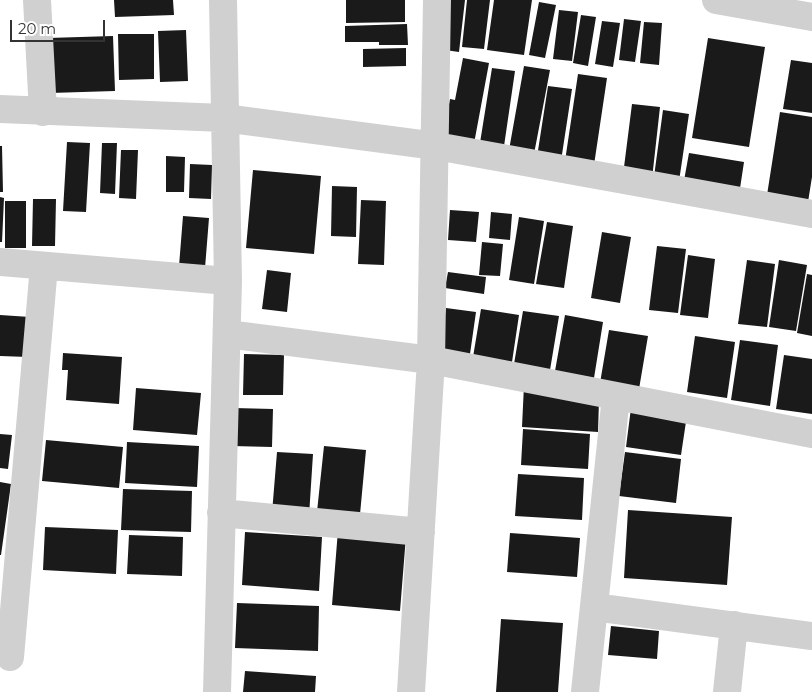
<!DOCTYPE html>
<html>
<head>
<meta charset="utf-8">
<style>
  body { margin:0 }
  #map { position:relative; width:812px; height:692px; overflow:hidden; background:#fff; font-family:Montserrat,sans-serif }
  canvas { display:block }
  .scale { position:absolute; left:10px; top:20px; width:95px; height:22px; box-sizing:border-box; border:2px solid #333; border-top:0; padding-left:6px; font-size:15px; line-height:18px; white-space:nowrap; color:#333; -webkit-text-stroke:4px #fff; paint-order:stroke }
</style>
</head>
<body>
<div id="map">
<canvas width="812" height="692"></canvas>
<div class="scale">20 m</div>
</div>
<script>
const ctx = document.querySelector('canvas').getContext('2d');
ctx.lineJoin = 'round';
function paint(path, color) { ctx.fillStyle = color; ctx.fill(path, 'evenodd'); }
const toPath = rows => new Path2D(rows.map(r => 'M' + r).join(''));
function stroke(path, color, width, dash) { ctx.strokeStyle = color; ctx.lineWidth = width; ctx.lineCap = dash ? 'butt' : 'round'; ctx.setLineDash(dash || []); ctx.stroke(path); }
paint(toPath([
  [114,0,173,0,174,15,115,17],
  [346,0,405,0,405,22,346,23],
  [444,0,465,0,459,52,438,49],
  [467,0,490,0,484,49,462,47],
  [494,0,532,0,524,55,487,50],
  [539,2,556,5,545,58,529,55],
  [559,10,578,12,572,61,553,59],
  [581,15,596,17,588,66,573,63],
  [624,19,641,21,635,62,619,60],
  [602,21,620,23,613,67,595,64],
  [644,22,662,23,659,65,640,63],
  [407,24,408,45,379,45,379,42,345,42,345,26],
  [186,30,188,81,160,82,158,31],
  [118,34,154,34,154,79,119,80],
  [113,36,115,91,50,93,48,38],
  [708,38,765,47,749,147,692,138],
  [406,48,406,66,363,67,363,49],
  [463,58,489,63,473,149,442,143,450,99,455,100],
  [791,60,812,63,812,113,783,109],
  [524,66,550,70,534,154,509,150],
  [492,68,515,71,503,153,479,149],
  [578,74,607,78,594,165,565,161],
  [548,86,572,89,561,161,537,157],
  [632,104,660,107,652,179,623,175],
  [663,110,689,114,678,188,653,184],
  [780,112,812,117,812,177,808,202,767,195],
  [67,142,90,143,86,212,63,211],
  [102,143,117,143,115,194,100,193],
  [0,146,2,146,3,192,0,192],
  [121,150,138,150,136,199,119,198],
  [689,153,744,162,739,195,683,186],
  [166,156,185,157,184,192,166,192],
  [190,164,212,165,211,199,189,198],
  [253,170,321,176,314,254,246,248],
  [332,186,357,187,356,237,331,236],
  [0,197,4,198,2,242,0,242],
  [33,199,56,199,55,246,32,246],
  [361,200,386,201,384,265,358,264],
  [5,201,26,201,26,248,5,248],
  [450,210,479,212,476,242,448,240],
  [491,212,512,214,510,240,489,238],
  [183,216,209,218,205,268,179,266],
  [519,217,544,221,534,284,509,280],
  [547,222,573,226,564,288,536,284],
  [602,232,631,237,620,303,591,298],
  [482,242,503,244,500,276,479,275],
  [657,246,686,249,678,313,649,310],
  [688,255,715,259,708,318,680,315],
  [747,260,775,264,767,327,738,324],
  [779,260,807,265,796,331,769,327],
  [267,270,291,273,287,312,262,309],
  [448,272,486,277,484,294,445,288],
  [807,274,812,275,812,336,797,333],
  [446,308,476,312,470,354,440,350],
  [481,309,519,315,512,362,473,357],
  [523,311,559,316,550,370,514,364],
  [0,315,30,317,28,357,0,356],
  [565,315,603,322,594,378,555,371],
  [609,330,648,336,639,389,600,383],
  [695,336,735,342,727,398,687,392],
  [740,340,778,345,770,406,731,400],
  [63,353,122,357,119,404,66,400,68,370,62,370],
  [244,354,284,355,283,395,243,395],
  [784,355,812,359,812,414,776,409],
  [524,385,599,400,598,432,522,427],
  [136,388,201,393,197,435,133,430],
  [234,408,273,409,272,447,232,446],
  [631,408,687,415,681,455,626,447],
  [523,429,590,434,588,469,521,465],
  [0,434,12,435,8,469,0,468],
  [46,440,123,447,119,488,42,481],
  [127,442,199,446,197,487,125,483],
  [324,446,366,450,359,525,316,521],
  [277,452,313,454,309,516,272,513],
  [625,452,681,459,676,503,619,496],
  [518,474,584,478,582,520,515,516],
  [0,482,11,484,1,555,0,555],
  [123,489,192,491,191,532,121,530],
  [628,510,732,517,727,585,624,578],
  [45,527,118,530,116,574,43,570],
  [338,530,406,536,400,611,332,605],
  [245,532,322,537,319,591,242,585],
  [510,533,580,538,577,577,507,572],
  [129,535,183,537,182,576,127,574],
  [237,603,319,606,318,651,235,648],
  [501,619,563,623,558,692,496,692],
  [611,626,659,631,657,659,608,655],
  [245,671,316,676,315,692,243,692]
]), '#1a1a1a');
stroke(toPath([
  [37,0,43,112],
  [716,0,812,17],
  [0,109,224,118,436,146,812,214],
  [0,262,228,281],
  [227,334,431,360,812,434],
  [221,513,421,532],
  [594,607,812,636],
  [10,657,44,266],
  [217,692,228,281,223,0],
  [411,692,431,360,437,0],
  [585,692,616,396],
  [727,692,734,625]
]), '#d0d0d0', 28);
</script>
</body>
</html>
